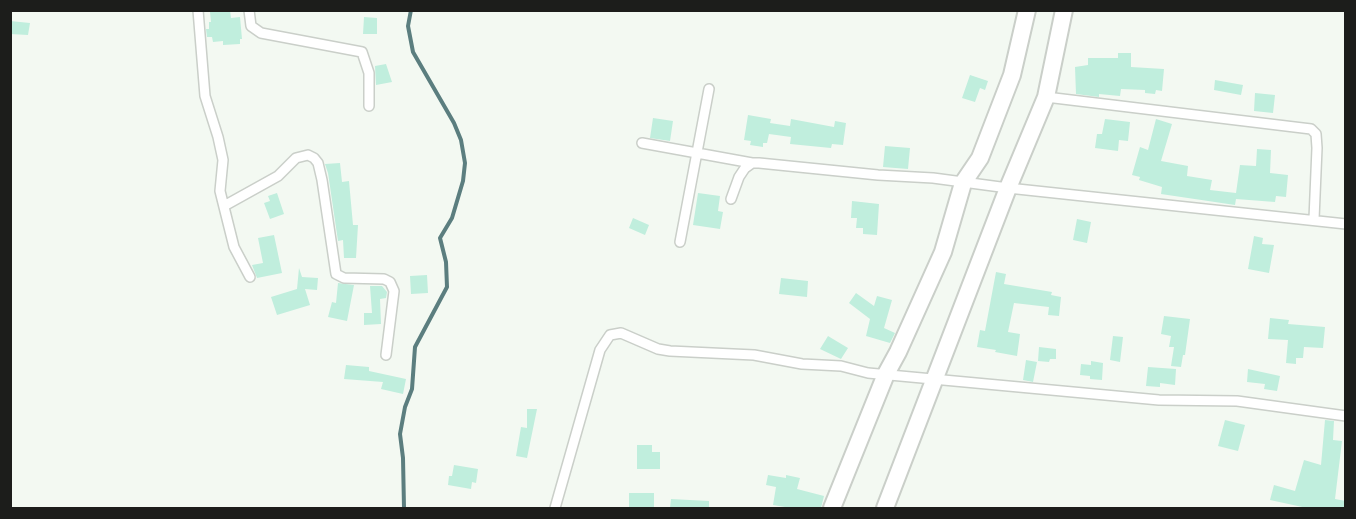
<!DOCTYPE html>
<html>
<head>
<meta charset="utf-8">
<style>
  body { margin:0 }
  #map { position:relative; width:1356px; height:519px; overflow:hidden; background:#f3f9f2; font-family:"Titillium Web",sans-serif }
  canvas { display:block }
  .frame { position:absolute; inset:0; border:12px solid #1c1d1b; pointer-events:none }
</style>
</head>
<body>
<div id="map">
<canvas width="1356" height="519"></canvas>
<div class="frame"></div>
</div>
<script>
const ctx = document.querySelector('canvas').getContext('2d');
ctx.lineJoin = 'round';
const toPath = rows => new Path2D(rows.map(r => 'M' + r).join(''));
function stroke(path, color, width, dash) { ctx.strokeStyle = color; ctx.lineWidth = width; ctx.lineCap = dash ? 'butt' : 'round'; ctx.setLineDash(dash || []); ctx.stroke(path); }
function paint(path, color) { ctx.fillStyle = color; ctx.fill(path, 'evenodd'); }
stroke(toPath([
  [404,508,403,458,400,434,405,407,412,389,415,347,447,287,446,262,440,238,452,218,463,181,465,163,461,140,454,123,413,52,408,26,411,10]
]), '#5b7e7f', 4);
paint(toPath([
  [230,10,231,18,240,17,242,39,240,39,240,44,223,45,223,41,213,42,212,37,207,37,206,29,209,29,209,22,211,22,210,12],
  [364,17,377,18,377,34,363,34],
  [10,21,30,23,28,35,10,34],
  [1118,53,1131,53,1131,67,1164,69,1162,91,1156,90,1155,94,1145,93,1145,90,1121,89,1120,96,1099,94,1099,97,1076,94,1075,67,1088,65,1088,58,1118,58],
  [386,64,392,82,376,85,375,66],
  [970,75,988,81,985,90,980,88,975,102,962,98],
  [1215,80,1243,85,1241,95,1214,90],
  [1255,93,1275,95,1273,113,1254,111],
  [748,115,771,119,770,123,790,126,791,119,834,127,835,121,846,123,843,145,832,144,831,148,790,144,791,137,769,134,767,143,763,143,763,147,750,145,751,141,744,140],
  [653,118,673,121,670,141,650,138],
  [1105,119,1130,122,1128,141,1119,140,1118,151,1095,148,1097,134,1102,134],
  [1156,119,1172,124,1161,161,1188,166,1187,176,1212,180,1210,190,1236,193,1240,165,1256,166,1257,149,1271,150,1270,173,1288,175,1286,197,1276,196,1275,202,1236,199,1235,205,1161,194,1162,187,1139,180,1140,177,1132,175,1140,147,1148,150],
  [885,146,910,148,908,169,883,167],
  [340,163,342,182,349,181,353,225,358,225,356,258,344,258,343,240,338,241,328,173,325,164],
  [277,193,284,214,270,219,264,203,270,201,268,196],
  [698,193,720,196,718,211,723,212,720,229,693,225],
  [852,201,879,204,877,235,863,234,863,228,856,228,857,218,851,218],
  [633,218,649,225,645,235,629,228],
  [1077,219,1091,222,1087,243,1073,240],
  [274,235,282,273,257,278,252,265,263,263,258,238],
  [1254,236,1263,238,1262,244,1274,245,1269,273,1248,269],
  [299,268,302,277,318,278,317,290,305,289,310,305,277,315,271,297,297,289],
  [996,272,1006,274,1004,284,1052,292,1051,295,1061,297,1059,316,1048,315,1049,307,1014,303,1008,332,1020,334,1017,356,995,352,996,350,977,347,980,330,985,331],
  [427,275,428,293,411,294,410,276],
  [781,278,808,281,807,297,779,294],
  [338,283,354,285,347,321,328,317,332,302,336,303],
  [370,286,382,286,387,292,386,298,380,299,381,324,364,325,364,313,372,313],
  [856,293,874,306,877,296,892,300,884,328,895,333,890,343,866,336,870,319,849,303],
  [1164,316,1190,319,1185,355,1183,355,1181,367,1171,366,1174,347,1169,347,1171,336,1161,334],
  [1270,318,1289,320,1288,324,1325,327,1323,348,1304,347,1303,358,1296,358,1296,364,1286,363,1288,340,1268,339],
  [828,336,848,348,841,359,820,349],
  [1113,336,1123,337,1120,362,1110,360],
  [1039,347,1056,349,1056,359,1050,359,1049,362,1038,361],
  [1026,360,1037,362,1033,382,1023,380],
  [1091,361,1103,363,1102,380,1090,379,1090,376,1080,375,1081,364,1091,365],
  [346,365,369,367,369,371,406,379,403,394,381,389,383,382,344,379],
  [1148,367,1176,369,1175,385,1160,383,1160,387,1146,386],
  [1248,369,1280,376,1277,391,1264,389,1265,384,1247,382],
  [527,409,537,409,527,458,516,456,521,427,527,428],
  [1225,420,1245,425,1238,451,1218,446],
  [1325,420,1334,421,1333,440,1342,441,1335,499,1346,501,1346,508,1307,508,1270,500,1274,485,1295,491,1304,460,1321,465],
  [637,445,652,445,652,452,660,452,660,469,637,469],
  [454,465,478,469,476,483,472,482,471,489,448,485,449,476,452,476],
  [768,475,786,478,786,475,800,478,797,489,824,496,821,508,791,508,773,505,776,487,766,485],
  [629,493,654,493,654,508,629,508],
  [671,499,709,501,709,508,670,508]
]), '#c0eedd');
const street = toPath([
  [198,10,205,96,218,137,223,160,220,191,234,247,250,277],
  [249,10,251,26,261,33,362,52,369,73,369,106],
  [1046,97,1311,129,1316,134,1317,148,1314,219],
  [642,143,752,163],
  [731,199,739,177,745,168,752,163,759,163,878,175,933,178,1008,188,1346,224],
  [224,206,278,176,296,158,308,155,314,158,318,163,322,180,336,274,344,278,384,279,390,282,394,291,386,355],
  [680,242,709,89],
  [555,508,600,350,610,335,621,333,658,349,670,351,754,355,802,364,841,366,868,373,1159,400,1237,401,1346,416]
]);
const highway = toPath([
  [832,508,886,374,898,352,943,252,963,183,980,158,1012,75,1027,10],
  [885,508,1008,188,1046,97,1064,10]
]);
stroke(street, '#cacfc9', 12);
stroke(highway, '#cacfc9', 20);
stroke(street, '#fff', 9);
stroke(highway, '#fff', 16);
</script>
</body>
</html>
